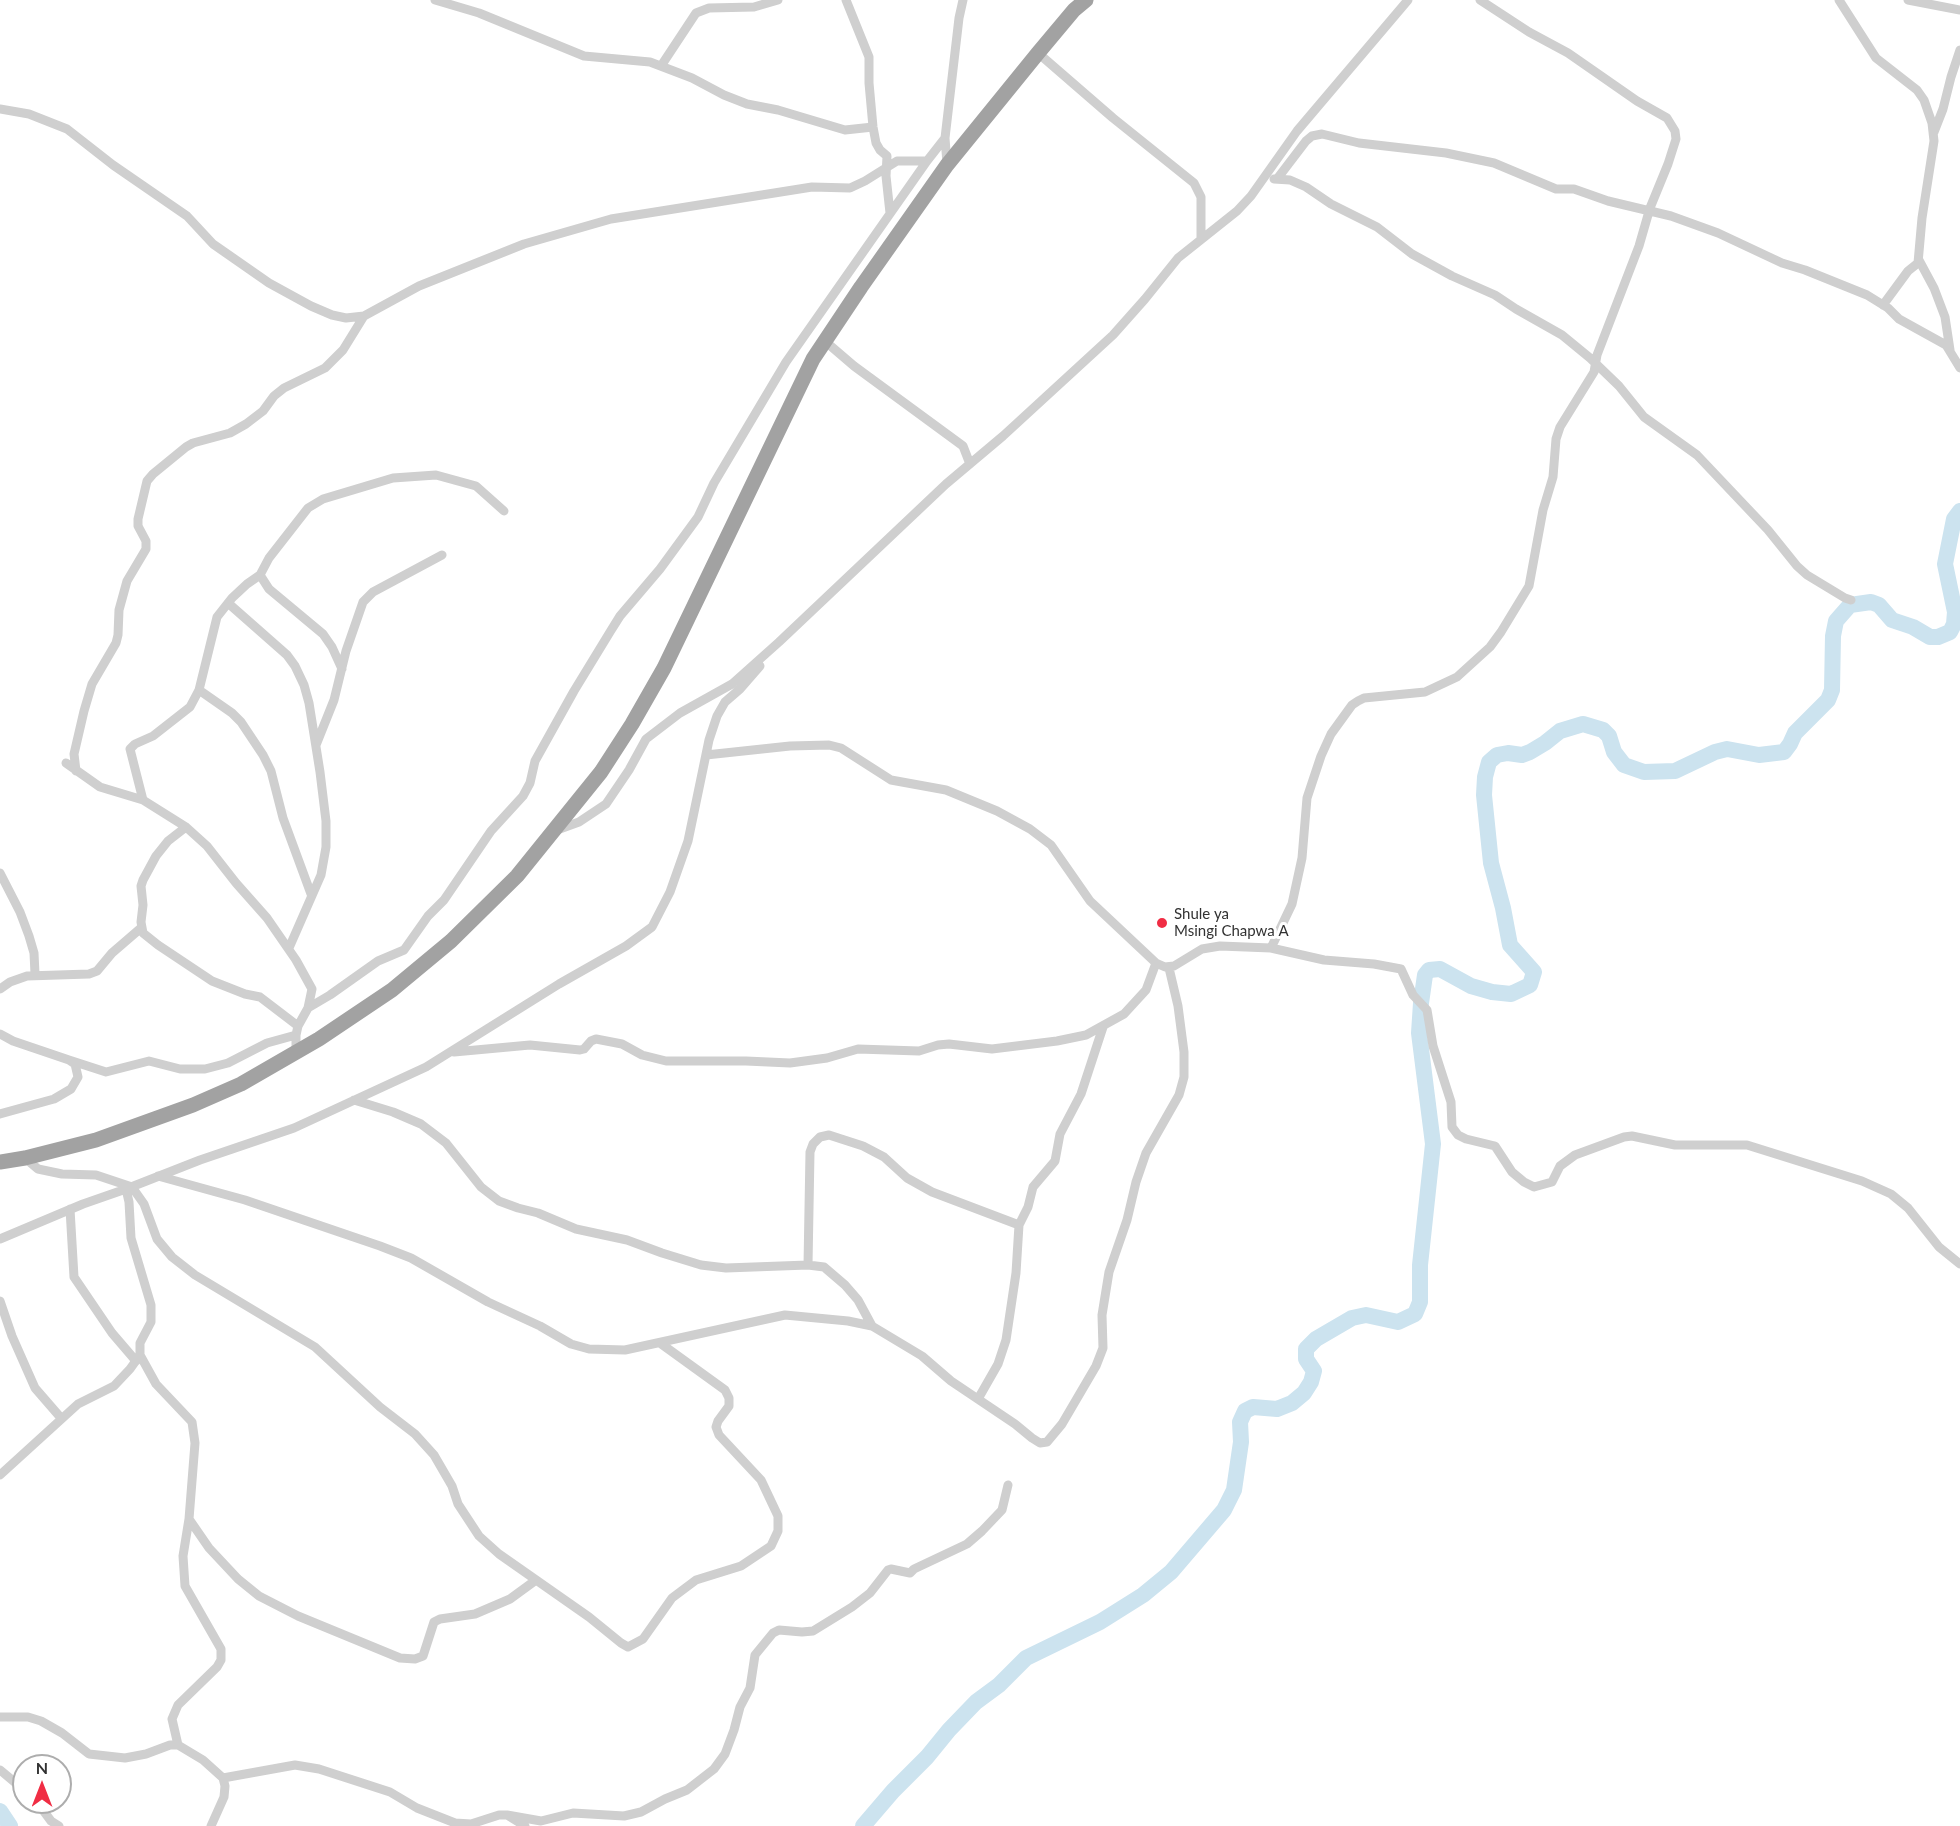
<!DOCTYPE html>
<html>
<head>
<meta charset="utf-8">
<style>
  body { margin:0 }
  #map { position:relative; width:1960px; height:1826px; overflow:hidden; background:#fff; font-family:Lato,sans-serif }
  canvas { display:block }
  .north { position:absolute; left:12px; top:1754px; width:60px; height:60px; box-sizing:border-box; background:#fff; border:2px solid #adadad; border-radius:50%; rotate:0deg; font-size:16px; font-weight:700; line-height:24px; text-align:center; color:#323232 }
  .north::after { content:''; display:block; margin:auto; width:21px; height:27px; background:#f02d44; clip-path:polygon(50% 0,100% 100%,50% 72%,0 100%) }
</style>
</head>
<body>
<div id="map">
<canvas width="1960" height="1826"></canvas>
<div class="north">N</div>
</div>
<script>
const ctx = document.querySelector('canvas').getContext('2d');
ctx.lineJoin = 'round';
const toPath = rows => new Path2D(rows.map(r => 'M' + r).join(''));
function stroke(path, color, width, dash) { ctx.strokeStyle = color; ctx.lineWidth = width; ctx.lineCap = dash ? 'butt' : 'round'; ctx.setLineDash(dash || []); ctx.stroke(path); }
function label(font, color, halo, rows, align = 'center') {
  ctx.font = font + ' Lato,sans-serif'; ctx.lineWidth = 6; ctx.setLineDash([]); ctx.textBaseline = 'middle'; ctx.strokeStyle = halo; ctx.fillStyle = color; for (const [text, x, y, turn = 0] of rows) {
    ctx.save(); ctx.translate(x, y); ctx.rotate((+turn || 0) * Math.PI / 180); ctx.textAlign = isNaN(turn) ? turn : align; if (halo) ctx.strokeText(text, 0, 0); ctx.fillText(text, 0, 0); ctx.restore();
  }
}
stroke(toPath([
  [0,1811,10,1826],
  [863,1826,893,1791,927,1757,949,1730,976,1702,999,1685,1026,1658,1100,1622,1143,1595,1171,1572,1224,1510,1234,1490,1241,1442,1240,1422,1245,1411,1253,1407,1277,1409,1292,1403,1304,1393,1311,1382,1314,1371,1306,1359,1306,1349,1316,1339,1352,1318,1366,1315,1398,1322,1415,1314,1420,1302,1420,1265,1433,1144,1419,1033,1421,1003,1425,975,1429,970,1440,969,1471,986,1492,992,1511,994,1530,985,1534,972,1510,945,1503,908,1491,863,1484,795,1485,777,1489,762,1497,755,1508,753,1522,755,1530,752,1545,743,1560,731,1583,724,1603,730,1609,736,1614,752,1624,765,1644,772,1675,771,1715,752,1727,749,1759,755,1784,752,1790,744,1795,733,1828,700,1832,690,1833,636,1836,621,1850,605,1871,602,1879,605,1892,620,1913,627,1930,637,1938,637,1950,632,1954,624,1955,612,1945,564,1954,519,1960,511]
]), '#cce3ef', 16);
stroke(toPath([
  [435,0,479,13,584,56,650,62,692,78,724,95,747,104,778,110,845,130,873,127],
  [846,0,869,57,869,83,873,127,876,143,880,150,887,156,886,176,890,213],
  [1839,0,1876,58,1917,90,1924,100,1932,123,1934,141,1922,218,1918,263,1908,271,1883,305],
  [1908,0,1960,10],
  [1038,53,1113,118,1194,183,1201,197,1201,239],
  [661,66,696,13,709,8,754,7,778,0],
  [0,109,29,114,67,129,113,165,187,216,213,244,269,283,311,306,332,315,346,318,364,316,419,286,524,244,611,219,812,187,850,188,865,181,897,161,927,161],
  [1934,132,1943,109,1951,77,1960,50],
  [947,164,945,138,959,18,963,0],
  [1274,179,1290,180,1306,187,1331,204,1377,227,1412,254,1452,276,1495,295,1516,309,1562,335,1590,358,1619,386,1644,417,1697,455,1768,530,1797,566,1807,575,1845,598,1851,600],
  [1277,179,1306,141,1312,136,1322,134,1359,143,1446,153,1494,163,1556,189,1574,189,1608,201,1671,216,1718,233,1782,263,1805,270,1867,295,1888,308,1899,319,1946,345,1960,368],
  [1919,260,1934,288,1945,317,1950,350],
  [826,342,854,366,963,446,970,464],
  [228,603,287,655,295,666,304,685,309,703,320,772,326,821,326,847,321,875,289,948],
  [342,669,332,647,323,634,269,589,260,575,269,558,308,508,323,499,393,478,436,475,476,486,504,511],
  [199,690,232,713,241,722,263,755,271,771,283,818,311,894],
  [316,745,334,700,346,651,363,602,373,592,442,555],
  [706,755,790,746,829,745,841,748,891,780,946,790,997,811,1030,829,1051,845,1090,901,1156,963,1165,967,1174,966,1202,949,1220,946,1271,948,1324,960,1374,964,1401,969,1413,995,1427,1010,1433,1046,1451,1102,1452,1127,1458,1135,1466,1139,1495,1146,1512,1172,1524,1182,1534,1187,1552,1182,1560,1166,1575,1155,1624,1137,1632,1136,1675,1145,1747,1145,1862,1181,1891,1194,1908,1208,1939,1247,1960,1264],
  [66,763,100,787,143,800,186,827,207,846,236,883,267,918,296,960,312,989,308,1008,298,1026,296,1035,296,1052],
  [76,771,74,754,84,711,92,684,116,643,118,635,119,610,127,581,146,549,146,541,138,526,138,519,147,481,153,474,186,447,193,443,230,433,246,424,263,411,274,396,284,388,325,368,343,350,364,316],
  [143,800,130,749,135,744,153,736,190,707,199,690,217,617,232,598,247,584,260,575],
  [186,827,168,841,156,856,143,880,141,886,143,905,141,922,143,933,158,945,212,981,245,994,260,997,298,1026],
  [557,830,579,822,606,804,629,770,646,739,680,713,732,684,779,642,946,484,1003,436,1113,335,1145,299,1178,258,1237,211,1251,196,1297,131,1408,0],
  [0,873,20,912,29,936,34,953,35,974],
  [1271,948,1292,904,1302,858,1307,798,1321,756,1331,734,1352,705,1358,701,1364,698,1425,692,1457,677,1490,647,1501,632,1529,586,1543,510,1553,477,1556,439,1560,427,1594,372,1597,355,1639,246,1650,208,1668,164,1676,139,1675,131,1667,118,1637,101,1568,53,1529,32,1480,0],
  [0,989,10,982,27,976,89,974,97,971,112,953,141,928],
  [308,1008,330,995,378,961,404,950,428,916,444,900,491,831,523,796,530,783,535,761,574,691,610,632,620,616,660,569,698,517,714,483,786,362,927,161,945,138],
  [0,1034,13,1041,69,1060,75,1064,78,1077,71,1089,54,1099,0,1114],
  [454,1052,530,1045,580,1050,584,1049,591,1041,596,1039,622,1044,642,1055,666,1061,746,1061,790,1063,827,1058,858,1049,919,1051,938,1045,949,1044,992,1049,1057,1041,1086,1035,1124,1014,1146,990,1156,963],
  [69,1060,106,1072,149,1061,180,1069,205,1069,228,1063,267,1043,296,1035],
  [354,1100,393,1112,421,1124,446,1143,481,1187,499,1201,518,1208,538,1213,576,1229,627,1240,662,1253,701,1265,726,1268,808,1265,824,1267,845,1285,858,1300,872,1326],
  [25,1158,38,1169,62,1174,96,1175,132,1187,144,1204,157,1239,172,1257,195,1275,315,1347,380,1407,415,1434,434,1455,452,1486,458,1504,479,1536,499,1554,589,1617,621,1643,628,1647,643,1639,672,1598,696,1580,741,1566,771,1546,778,1531,778,1516,761,1480,719,1435,716,1427,718,1421,729,1406,729,1398,725,1390,660,1343],
  [158,1176,245,1200,380,1246,411,1258,488,1302,540,1326,571,1344,589,1349,625,1350,785,1315,848,1321,872,1326,922,1356,951,1381,1015,1424,1032,1438,1040,1443,1047,1442,1062,1424,1096,1366,1103,1348,1102,1315,1109,1272,1127,1220,1136,1182,1146,1153,1179,1095,1184,1077,1184,1052,1178,1006,1169,968],
  [126,1189,129,1202,131,1238,151,1305,151,1322,140,1343,140,1355,156,1384,192,1422,195,1443,189,1519,183,1556,185,1586,221,1649,221,1660,217,1667,178,1705,172,1719,178,1745,203,1760,223,1778,225,1786,224,1797,211,1826],
  [70,1209,74,1277,112,1333,136,1361],
  [0,1239,83,1204,126,1189,200,1160,294,1128,426,1067,559,984,626,946,652,927,670,892,688,841,709,740,717,716,725,702,740,689,760,666],
  [808,1265,810,1152,813,1144,820,1137,829,1135,863,1146,884,1157,907,1178,932,1192,1019,1225],
  [0,1301,12,1336,35,1388,61,1418],
  [978,1399,998,1364,1006,1340,1016,1273,1019,1225,1028,1207,1033,1187,1055,1161,1060,1134,1081,1094,1103,1027],
  [0,1475,78,1404,114,1386,130,1369,140,1355],
  [189,1519,209,1548,238,1579,259,1596,298,1616,400,1658,415,1659,423,1656,434,1622,440,1619,475,1614,510,1599,536,1580],
  [0,1717,28,1717,41,1721,62,1733,89,1754,125,1758,146,1754,170,1745,178,1745],
  [0,1770,24,1790],
  [223,1778,295,1765,319,1769,390,1792,417,1808,455,1823,471,1824,499,1815,507,1815,525,1826],
  [37,1802,51,1821,59,1826],
  [507,1815,541,1821,573,1813,624,1816,641,1812,665,1799,687,1790,714,1769,725,1754,734,1730,740,1707,750,1688,755,1655,773,1633,779,1630,802,1632,813,1631,852,1607,870,1593,888,1570,891,1569,910,1573,914,1569,967,1544,982,1531,1002,1510,1008,1485]
]), '#cfcfcf', 9);
stroke(toPath([
  [0,1162,25,1158,96,1140,193,1105,241,1084,319,1039,392,990,451,941,517,876,601,772,632,724,664,668,813,359,861,287,947,165,1038,53,1074,10,1086,0]
]), '#a2a2a2', 15);
for (const [x, y, r, color] of [
  [1162,923,6,"#f02d44"]
]) { const dot = new Path2D(); dot.arc(x, y, r, 0, 2 * Math.PI); ctx.fillStyle = color; ctx.fill(dot); stroke(dot, '#fff', 2); }
label('15px', '#323232', '#fff', [
  ["Shule ya",1174,914],
  ["Msingi Chapwa A",1174,931]
], 'left');
</script>
</body>
</html>
